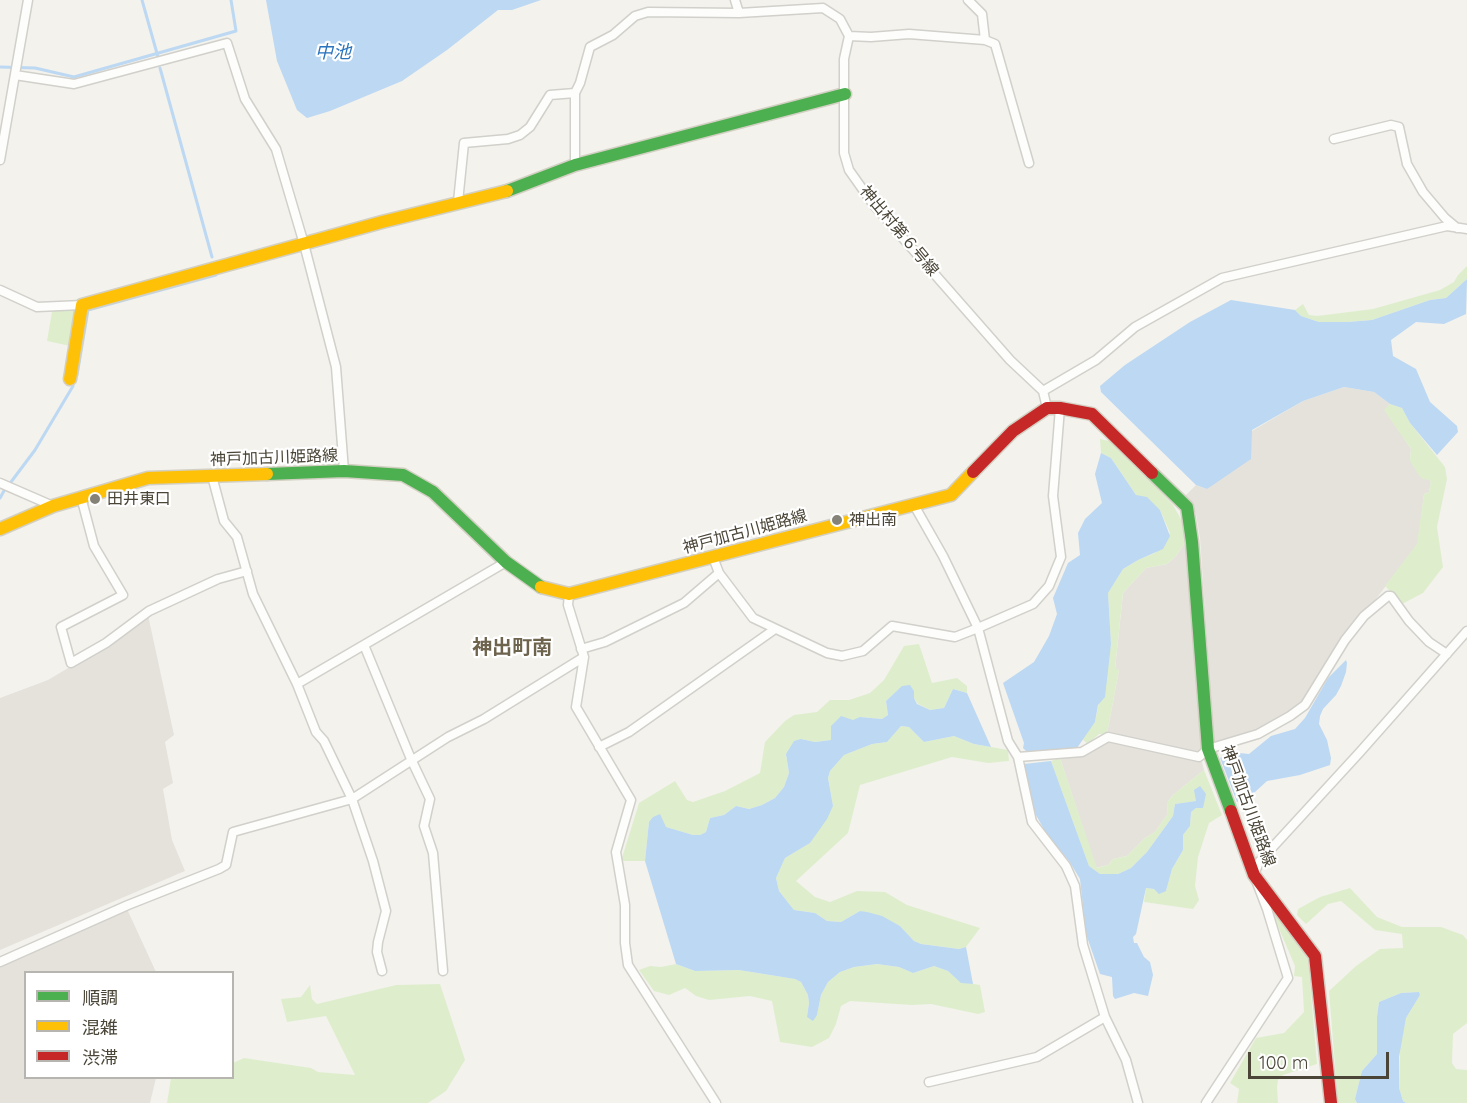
<!DOCTYPE html>
<html>
<head>
<meta charset="utf-8">
<style>
  body { margin:0 }
  #map { position:relative; width:1467px; height:1103px; overflow:hidden; background:#f3f2ed; font-family:Quicksand,"Noto Sans JP",sans-serif }
  canvas { display:block }
  .legend { position:absolute; left:24px; top:971px; width:210px; height:108px; box-sizing:border-box; background:#fff; border:2px solid #b7b5af; margin:0; padding:8px 10px; list-style:none; font-size:18px; color:#4a4537 }
  .legend li { display:flex; align-items:center; gap:12px; height:30px }
  .legend b { width:30px; border:2px solid #b7b5af }
  .scale { position:absolute; left:1248px; top:1052px; width:141px; height:27px; box-sizing:border-box; border:3px solid #4a4537; border-top:0; padding-left:8px; font-size:18px; line-height:21px; white-space:nowrap; color:#4a4537; -webkit-text-stroke:4px #fff; paint-order:stroke }
</style>
</head>
<body>
<div id="map">
<canvas width="1467" height="1103"></canvas>
<ul class="legend">
<li><b style="height:8px;background:#4caf50"></b>順調</li>
<li><b style="height:8px;background:#ffc107"></b>混雑</li>
<li><b style="height:8px;background:#c62828"></b>渋滞</li>
</ul>
<div class="scale">100 m</div>
</div>
<script>
const ctx = document.querySelector('canvas').getContext('2d');
ctx.lineJoin = 'round';
function paint(path, color) { ctx.fillStyle = color; ctx.fill(path, 'evenodd'); }
const toPath = rows => new Path2D(rows.map(r => 'M' + r).join(''));
function stroke(path, color, width, dash) { ctx.strokeStyle = color; ctx.lineWidth = width; ctx.lineCap = dash ? 'butt' : 'round'; ctx.setLineDash(dash || []); ctx.stroke(path); }
function label(font, color, halo, rows, align = 'center') {
  ctx.font = font + ' Quicksand,"Noto Sans JP",sans-serif'; ctx.lineWidth = 4.5; ctx.setLineDash([]); ctx.textBaseline = 'middle'; ctx.strokeStyle = halo; ctx.fillStyle = color; for (const [text, x, y, turn = 0] of rows) {
    ctx.save(); ctx.translate(x, y); ctx.rotate((+turn || 0) * Math.PI / 180); ctx.textAlign = isNaN(turn) ? turn : align; if (halo) ctx.strokeText(text, 0, 0); ctx.fillText(text, 0, 0); ctx.restore();
  }
}
paint(toPath([
  [1344,387,1374,392,1390,404,1385,410,1411,449,1410,460,1431,481,1429,492,1424,494,1418,544,1327,663,1320,679,1298,709,1242,737,1214,744,1200,538,1196,514,1185,496,1196,485,1207,489,1252,431,1303,401],
  [1187,540,1202,750,1194,753,1107,734,1119,670,1115,669,1123,593,1146,568,1167,564,1176,556],
  [148,615,174,735,165,742,173,783,163,789,172,840,185,871,0,950,0,698,48,680,102,648],
  [1109,741,1202,762,1204,770,1173,795,1168,801,1167,815,1155,832,1145,838,1127,856,1113,859,1108,865,1096,868,1060,758,1089,754],
  [127,909,156,972,26,972,26,1078,156,1078,150,1103,0,1103,0,966]
]), '#e5e2dc');
paint(toPath([
  [1467,266,1467,279,1446,298,1430,300,1372,320,1348,322,1319,322,1301,316,1295,310,1303,304,1309,315,1317,316,1373,309,1440,290,1454,282,1458,275],
  [82,305,75,347,47,341,53,306],
  [1390,404,1402,408,1410,423,1445,467,1447,479,1437,527,1443,567,1423,593,1402,604,1385,586,1417,544,1424,494,1429,492,1431,481,1421,478,1413,466,1410,460,1411,449,1384,410],
  [1100,439,1113,442,1173,505,1182,521,1187,540,1176,556,1167,564,1146,568,1123,593,1115,668,1119,670,1107,734,1099,734,1088,744,1082,739,1095,722,1111,644,1108,593,1123,569,1138,560,1155,553,1170,533,1160,510,1136,495,1111,458,1101,453],
  [919,644,932,683,957,678,967,686,967,693,953,689,944,708,930,710,918,704,914,698,914,691,910,686,903,686,886,701,888,715,882,719,860,717,831,740,815,742,801,739,786,754,789,773,784,787,775,798,762,805,749,809,736,806,724,815,710,818,706,832,700,835,693,835,649,822,645,861,621,861,639,803,675,781,687,800,693,802,725,791,760,773,765,742,785,721,794,715,817,712,830,700,849,700,870,693,884,680,904,646],
  [901,726,909,727,924,742,954,736,974,744,1008,750,1009,761,988,763,952,757,860,785,848,833,796,881,815,897,830,902,857,891,885,892,907,905,980,928,966,947,959,949,921,944,914,941,900,926,882,917,860,911,841,922,827,921,815,913,794,910,779,891,776,878,785,858,810,843,833,806,828,778,830,771,844,755,872,744,887,742],
  [1060,758,1097,868,1108,865,1113,859,1127,856,1145,838,1155,832,1167,815,1168,801,1173,795,1204,770,1222,815,1209,823,1198,857,1195,886,1199,900,1193,909,1144,902,1146,888,1166,891,1172,869,1183,850,1183,835,1190,826,1191,812,1196,808,1203,808,1197,801,1175,804,1173,816,1147,852,1131,868,1118,874,1100,874,1089,866,1051,761],
  [1350,888,1377,917,1402,927,1441,927,1463,935,1467,940,1467,1023,1453,1034,1452,1063,1456,1069,1467,1070,1467,1103,1406,1103,1403,1101,1399,1088,1400,1047,1406,1018,1420,995,1419,992,1401,993,1379,1002,1377,1017,1377,1054,1362,1071,1355,1099,1357,1103,1338,1103,1329,991,1356,966,1380,949,1403,948,1402,934,1375,930,1341,901,1328,904,1306,924,1297,915,1298,909,1320,897],
  [1276,914,1308,957,1317,1064,1283,1075,1278,1080,1277,1087,1278,1103,1237,1103,1239,1089,1230,1083,1256,1038,1284,1033,1304,1012,1302,977,1294,976,1295,966,1274,917],
  [676,964,695,971,739,970,795,979,801,982,808,995,809,1003,807,1017,817,1015,821,995,828,982,840,972,854,967,877,964,899,967,913,973,934,966,948,971,961,982,980,985,985,1012,978,1014,931,1004,912,1005,850,1001,841,1006,836,1024,829,1038,812,1047,780,1042,772,1001,750,996,709,1000,696,996,685,988,669,995,654,991,639,970,650,966,661,967],
  [440,984,465,1060,446,1091,428,1103,167,1103,171,1078,232,1078,233,1063,244,1058,311,1068,318,1072,355,1075,326,1016,287,1022,281,999,301,997,310,985,312,999,317,1004,396,985]
]), '#deeecd');
paint(toPath([
  [266,0,541,0,512,10,498,10,447,50,402,81,330,111,307,118,297,110,277,61],
  [1467,279,1466,314,1444,324,1416,322,1391,340,1393,356,1416,369,1430,402,1457,426,1458,432,1437,455,1410,423,1402,408,1390,404,1374,392,1344,387,1303,401,1252,430,1251,459,1207,489,1196,485,1101,392,1100,386,1125,365,1190,322,1231,300,1295,310,1301,316,1319,322,1348,322,1372,320,1430,300,1446,298],
  [1101,453,1111,458,1136,495,1147,497,1160,510,1170,536,1163,549,1138,560,1123,569,1108,593,1111,644,1105,697,1098,705,1095,722,1077,748,1036,751,1035,754,1026,751,1023,748,1024,743,1003,683,1034,662,1049,636,1057,614,1053,598,1068,563,1080,555,1078,533,1085,519,1102,503,1095,474],
  [1346,660,1347,663,1346,672,1341,686,1336,695,1323,709,1320,716,1319,724,1327,740,1331,758,1330,765,1300,775,1267,781,1255,792,1237,802,1220,758,1229,752,1249,754,1271,736,1295,729,1305,718,1328,678],
  [910,685,914,691,914,698,917,704,930,710,944,708,953,689,967,693,991,747,974,744,954,736,924,742,909,727,901,726,887,742,872,744,844,755,830,771,828,778,833,806,827,819,810,843,785,858,776,878,779,891,794,910,815,913,827,921,841,922,860,911,867,912,882,916,900,926,914,941,921,944,959,949,966,947,973,984,961,983,948,971,934,966,913,973,899,967,877,964,854,967,840,972,828,982,821,995,817,1015,813,1021,807,1017,809,1003,808,995,801,982,795,979,739,970,695,971,676,964,645,861,649,822,653,817,660,814,666,827,693,835,700,835,706,832,710,818,724,815,736,806,749,809,762,805,775,798,784,787,789,773,786,754,794,741,801,739,815,742,831,740,831,726,841,716,853,720,860,717,882,719,888,715,886,701,902,686],
  [1051,761,1089,866,1100,874,1118,874,1131,868,1147,852,1173,816,1175,804,1196,801,1194,790,1200,786,1206,794,1203,808,1196,808,1191,812,1190,826,1183,835,1183,850,1172,869,1166,891,1159,894,1154,889,1146,888,1136,934,1133,937,1134,943,1137,943,1144,957,1150,962,1153,975,1148,996,1134,993,1115,999,1113,996,1112,977,1100,974,1086,934,1080,879,1069,861,1047,835,1036,815,1022,769,1024,764],
  [1419,992,1420,995,1406,1018,1399,1057,1399,1088,1403,1101,1406,1103,1357,1103,1355,1099,1362,1071,1377,1054,1377,1017,1379,1002,1401,993]
]), '#bcd8f2');
stroke(toPath([
  [142,0,158,57],
  [0,67,35,68,74,77,236,31,231,0],
  [160,68,212,257],
  [77,375,88,310,216,275,216,273],
  [11,482,35,450,73,386],
  [0,498,5,489]
]), '#bcd8f2', 3);
const street = toPath([
  [735,0,739,13],
  [849,36,844,59,844,153,849,170,873,204,1010,360,1043,391],
  [849,36,871,37,909,34,985,40,982,14,968,0],
  [985,40,995,44,1029,163],
  [15,75,74,84,227,43,245,99,276,149,304,244,336,367,344,471],
  [575,93,575,165],
  [1334,139,1391,125,1399,127,1407,164,1423,192,1445,218,1457,228],
  [0,160,28,0],
  [458,202,464,143,508,139,520,135,530,127,550,95,575,93,580,83,590,47,613,35,635,16,648,12,739,13,823,8,840,19,849,36],
  [0,290,37,307,82,305],
  [1047,408,1043,391,1096,360,1135,327,1222,278,1447,226,1467,229],
  [212,476,224,521,237,537,253,594,297,684,316,732,324,741,352,799,373,861,386,911,378,942,377,952,382,971],
  [0,483,53,506],
  [81,497,94,546,123,595,61,627,71,663,106,643,149,611,218,579,247,571],
  [914,505,943,556,978,628,1008,741,1018,757,1032,822,1066,866,1075,886,1083,945,1105,1017,1126,1060,1138,1103],
  [713,557,719,573,753,618,827,653,842,656,863,651,892,626,955,637,978,628,1033,604,1049,586,1061,557,1053,496,1060,408],
  [569,594,568,605,584,657,576,707,631,800,616,852,625,905,625,943,628,965,716,1103],
  [364,645,411,759,430,799,424,826,433,853,443,971],
  [581,649,605,642,684,603,719,573],
  [297,684,506,562],
  [599,747,629,732,775,629],
  [1018,757,1082,752,1108,737,1199,757,1208,749,1258,734,1290,716,1305,705,1345,640,1364,616,1388,596,1391,596,1409,621,1429,642,1447,654],
  [0,962,128,905,219,869,226,865,233,832,352,799,448,737,484,719,584,657],
  [929,1082,1037,1057,1105,1017],
  [1206,1103,1288,978,1267,909,1254,875,1259,862,1360,752,1467,631]
]);
const fast = toPath([
  [507,191,575,165,845,94],
  [1152,473,1187,507,1192,542,1208,749,1231,811],
  [267,474,344,471,403,475,433,492,506,562,541,587]
]);
const slow = toPath([
  [70,379,82,305,382,222,507,191],
  [0,529,53,506,148,478,267,474],
  [541,587,569,594,951,495,973,472]
]);
const jam = toPath([
  [973,472,1013,431,1047,408,1060,408,1092,414,1152,473],
  [1231,811,1254,875,1315,956,1331,1103]
]);
stroke(street, '#d1d0ca', 11);
stroke(fast, '#d3d0c3', 15);
stroke(slow, '#d3d0c3', 15);
stroke(jam, '#d3d0c3', 15);
stroke(street, '#fdfdfc', 8);
stroke(fast, '#4caf50', 12);
stroke(slow, '#ffc107', 12);
stroke(jam, '#c62828', 12);
for (const [x, y, r, color] of [
  [95,499,6,"#858277"],
  [837,520,6,"#858277"]
]) { const dot = new Path2D(); dot.arc(x, y, r, 0, 2 * Math.PI); ctx.fillStyle = color; ctx.fill(dot); stroke(dot, '#fff', 2); }
label('16px', '#4a4537', '#fff', [
  ["神出村第６号線",899,231,50],
  ["神戸加古川姫路線",274,458,-2],
  ["神戸加古川姫路線",745,532,-15],
  ["神戸加古川姫路線",1248,806,70]
]);
label('16px', '#4a4537', '#fff', [
  ["田井東口",107,499],
  ["神出南",849,520]
], 'left');
label('italic 18px', '#2a73bd', '#fff', [
  ["中池",333,53]
]);
label('bold 20px', '#6e644e', '#fff', [
  ["神出町南",512,648]
]);
</script>
</body>
</html>
